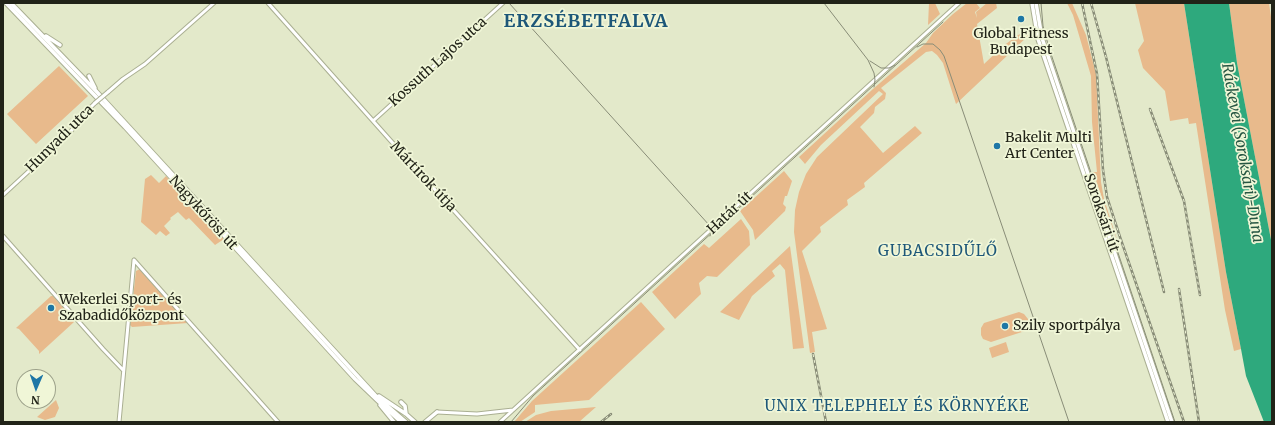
<!DOCTYPE html>
<html>
<head>
<meta charset="utf-8">
<style>
  body { margin:0 }
  #map { position:relative; width:1275px; height:425px; overflow:hidden; background:#e3e9ca; font-family:Merriweather,serif }
  canvas { display:block }
  .frame { position:absolute; inset:0; border:4px solid #212318; pointer-events:none }
  .north { position:absolute; left:16px; top:369px; width:40px; height:40px; box-sizing:border-box; background:#f0f6d7; border:1px solid #9da28b; border-radius:50%; rotate:182deg; font-size:11px; font-weight:700; line-height:16px; text-align:center; color:#212318 }
  .north::after { content:''; display:block; margin:auto; width:14px; height:18px; background:#1e77a6; clip-path:polygon(50% 0,100% 100%,50% 72%,0 100%) }
</style>
</head>
<body>
<div id="map">
<canvas width="1275" height="425"></canvas>
<div class="frame"></div>
<div class="north">N</div>
</div>
<script>
const ctx = document.querySelector('canvas').getContext('2d');
ctx.lineJoin = 'round';
function paint(path, color) { ctx.fillStyle = color; ctx.fill(path, 'evenodd'); }
const toPath = rows => new Path2D(rows.map(r => 'M' + r).join(''));
function stroke(path, color, width, dash) { ctx.strokeStyle = color; ctx.lineWidth = width; ctx.lineCap = dash ? 'butt' : 'round'; ctx.setLineDash(dash || []); ctx.stroke(path); }
function label(font, color, halo, rows, align = 'center') {
  ctx.font = font + ' Merriweather,serif'; ctx.lineWidth = 3.5; ctx.setLineDash([]); ctx.textBaseline = 'middle'; ctx.strokeStyle = halo; ctx.fillStyle = color; for (const [text, x, y, turn = 0] of rows) {
    ctx.save(); ctx.translate(x, y); ctx.rotate((+turn || 0) * Math.PI / 180); ctx.textAlign = isNaN(turn) ? turn : align; if (halo) ctx.strokeText(text, 0, 0); ctx.fillText(text, 0, 0); ctx.restore();
  }
}
paint(toPath([
  [929,3,935,3,940,14,928,25],
  [967,3,976,3,980,8,975,12,977,18,976,12,987,3,996,3,997,8,977,24,984,64,1003,46,1028,28,1028,36,956,104,943,63,937,55,932,51,926,52,881,88,886,93,885,99,875,107,874,113,860,127,883,153,915,126,922,133,864,183,865,187,847,200,848,205,820,227,821,232,802,251,827,329,812,332,815,352,810,353,794,232,795,210,799,192,806,174,817,157,883,94,879,91,821,145,805,164,799,157,873,89,926,43,933,33,953,14],
  [1067,3,1072,3,1086,35,1096,74,1101,182,1104,199,1119,246,1093,172,1097,172,1092,122,1091,76,1073,15],
  [1135,3,1184,3,1226,272,1241,349,1234,351,1225,310,1196,123,1189,124,1188,118,1170,121,1165,91,1143,68,1138,50,1144,41],
  [1229,3,1269,3,1272,24,1272,245,1237,63],
  [59,66,88,96,36,144,7,114],
  [784,171,792,181,787,196,785,196,783,204,786,207,785,211,755,240,753,230,740,211],
  [151,175,159,183,166,176,224,239,215,245,189,218,186,220,178,212,170,218,171,219,164,226,170,233,166,236,160,231,156,235,141,222,145,179],
  [741,219,749,231,750,245,717,277,707,276,699,283,701,294,675,319,652,292,704,244,709,248],
  [790,246,804,348,793,349,785,270,780,264,772,271,775,276,752,296,739,320,720,312],
  [140,269,188,323,132,327,130,325,136,271],
  [51,296,53,296,74,320,74,322,39,354,39,351,19,329,16,328],
  [641,302,665,329,589,400,535,405,535,412,520,422,514,422,532,401],
  [1019,312,1024,314,1028,319,1028,324,1025,331,991,342,983,339,981,335,981,328,984,323],
  [1006,342,1009,352,992,358,989,348],
  [56,400,59,408,55,417,45,420,37,417],
  [596,407,579,422,525,422,536,415,551,411]
]), '#e8ba8c');
paint(toPath([
  [1184,3,1229,3,1237,63,1272,245,1272,422,1264,422,1246,376,1241,349,1226,272]
]), '#2ea97d');
const secondary = toPath([
  [268,3,390,140,580,350],
  [108,92,123,79,145,64,214,3],
  [373,121,503,3],
  [3,195,68,135,85,113,95,103],
  [3,236,103,349,123,370],
  [134,260,278,422],
  [437,412,477,414,513,410],
  [119,422,134,260],
  [500,422,959,3]
]);
const primary = toPath([
  [6,3,125,127,355,379,379,402,401,422],
  [11,3,96,91,375,395,406,422],
  [1032,3,1038,39,1168,422],
  [1036,3,1042,38,1172,422],
  [46,36,60,45],
  [89,76,95,88],
  [379,396,406,414,415,422],
  [401,402,405,406,406,414],
  [380,405,394,422],
  [425,422,437,412]
]);
stroke(secondary, '#aaaf92', 5);
stroke(primary, '#aaaf92', 5.5);
stroke(secondary, '#fff', 3);
stroke(primary, '#fff', 3.5);
stroke(toPath([
  [509,3,710,226,712,230,710,236],
  [824,3,868,60,874,73,875,80,874,87],
  [1041,3,1043,26,1049,48,1175,422],
  [917,47,923,44,933,44,940,50,944,56,1069,422],
  [870,61,881,68,889,68,895,65],
  [511,422,533,396,943,22]
]), '#888c77', 1);
const rail = toPath([
  [1082,3,1097,74,1103,170,1107,197,1120,237,1184,422],
  [1091,3,1106,57,1164,292],
  [1150,109,1184,201,1200,295],
  [1179,289,1199,422],
  [813,354,826,422],
  [601,422,611,414]
]);
stroke(rail, '#888c77', 2.5);
stroke(rail, '#f0f6d7', 1, [3]);
const secondaryBridge = toPath([
  [95,103,108,92]
]);
stroke(secondaryBridge, '#aaaf92', 5, []);
stroke(secondaryBridge, '#fff', 3);
for (const [x, y, r, color] of [
  [1021,19,4,"#1e77a6"],
  [997,146,4,"#1e77a6"],
  [51,308,4,"#1e77a6"],
  [1005,326,4,"#1e77a6"]
]) { const dot = new Path2D(); dot.arc(x, y, r, 0, 2 * Math.PI); ctx.fillStyle = color; ctx.fill(dot); stroke(dot, '#f0f6d7', 1.5); }
label('14px', '#212318', '#f0f6d7', [
  ["Global Fitness",1021,34,"center"],
  ["Budapest",1021,50,"center"],
  ["Bakelit Multi",1005,138],
  ["Art Center",1005,154],
  ["Wekerlei Sport- és",59,300],
  ["Szabadidőközpont",59,316],
  ["Szily sportpálya",1013,326]
], 'left');
label('14px', '#212318', '#f0f6d7', [
  ["Kossuth Lajos utca",438,62,-42],
  ["Hunyadi utca",60,139,-45],
  ["Mártírok útja",423,177,47],
  ["Nagykőrösi út",203,213,48],
  ["Határ út",730,213,-43],
  ["Soroksári út",1101,213,71]
]);
label('italic 15px', '#265642', '#f0f6d7', [
  ["Ráckevei (Soroksári)-Duna",1242,153,80]
]);
ctx.letterSpacing = '1px';
label('15px', '#1d5778', '#f0f6d7', [
  ["GUBACSIDŰLŐ",938,252],
  ["UNIX TELEPHELY ÉS KÖRNYÉKE",897,407]
]);
ctx.letterSpacing = '0px';
ctx.letterSpacing = '1px';
label('bold 18px', '#1d5778', '#f0f6d7', [
  ["ERZSÉBETFALVA",586,22]
]);
ctx.letterSpacing = '0px';
</script>
</body>
</html>
